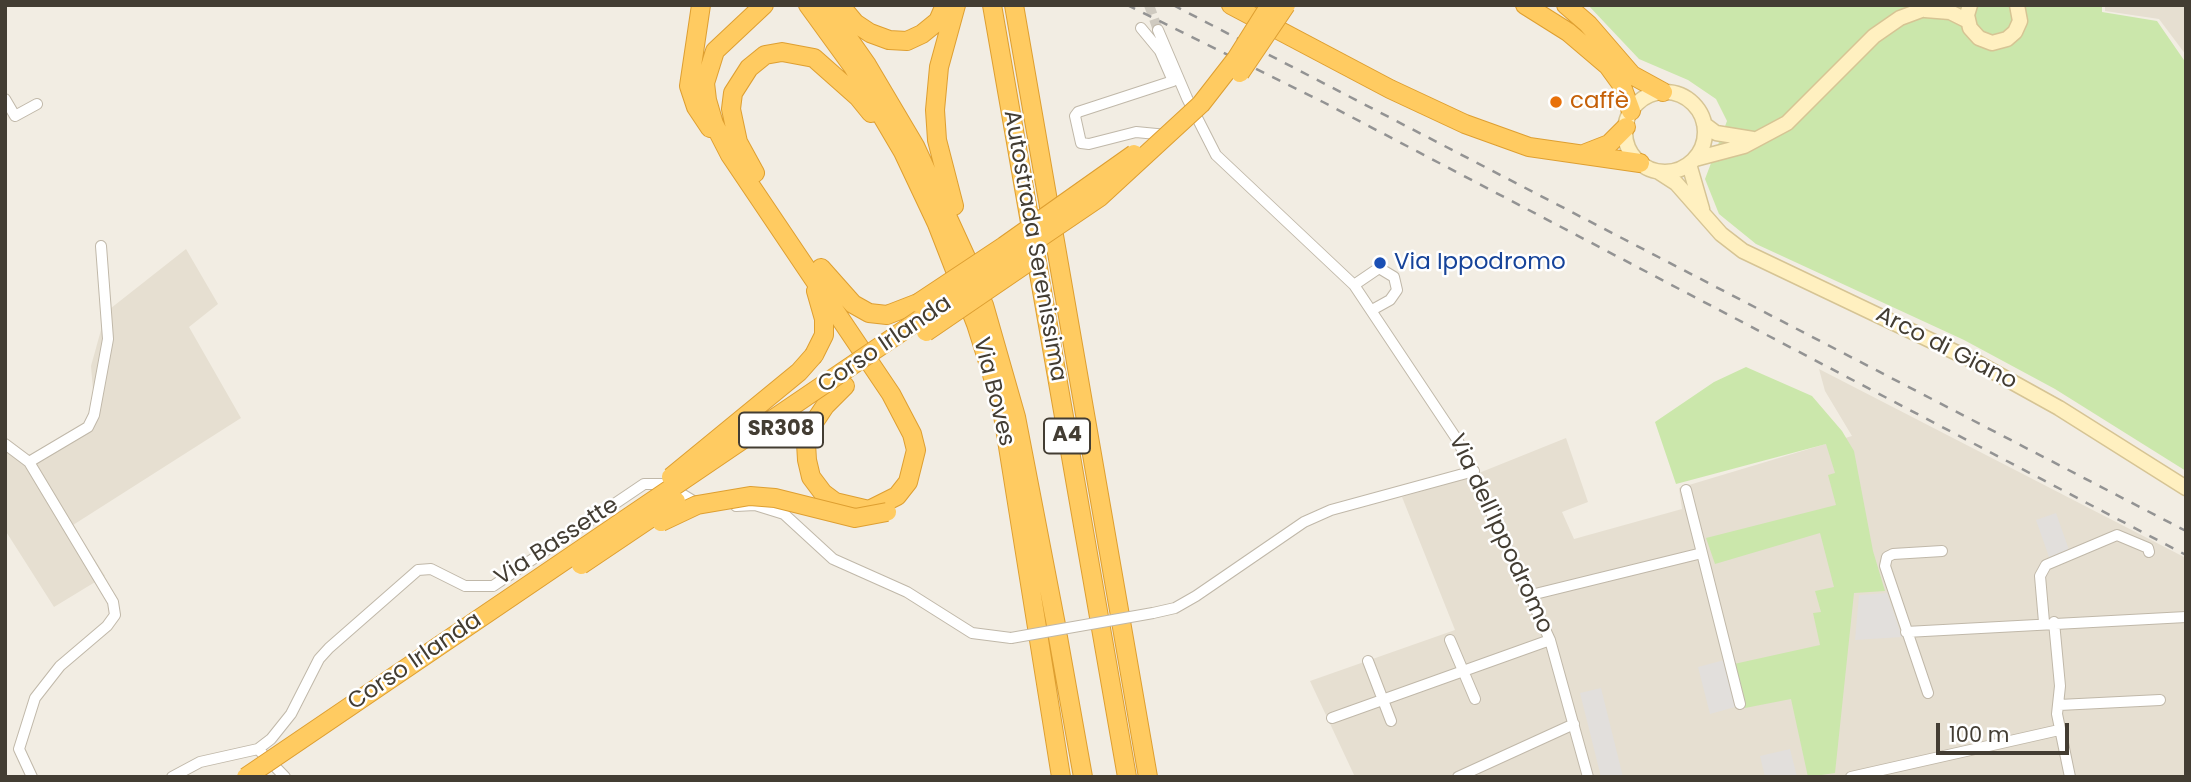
<!DOCTYPE html>
<html>
<head>
<meta charset="utf-8">
<style>
  body { margin:0 }
  #map { position:relative; width:2191px; height:782px; overflow:hidden; background:#f2ede3; font-family:Poppins,sans-serif }
  canvas { display:block }
  .frame { position:absolute; inset:0; border:7px solid #433d33; pointer-events:none }
  .scale { position:absolute; left:1936px; top:723px; width:133px; height:32px; box-sizing:border-box; border:4px solid #433d33; border-top:0; padding-left:9px; font-size:21px; line-height:24px; white-space:nowrap; color:#433d33; -webkit-text-stroke:5px #fff; paint-order:stroke }
</style>
</head>
<body>
<div id="map">
<canvas width="2191" height="782"></canvas>
<div class="frame"></div>
<div class="scale">100 m</div>
</div>
<script>
const ctx = document.querySelector('canvas').getContext('2d');
ctx.lineJoin = 'round';
function paint(path, color) { ctx.fillStyle = color; ctx.fill(path, 'evenodd'); }
const toPath = rows => new Path2D(rows.map(r => 'M' + r).join(''));
function stroke(path, color, width, dash) { ctx.strokeStyle = color; ctx.lineWidth = width; ctx.lineCap = dash ? 'butt' : 'round'; ctx.setLineDash(dash || []); ctx.stroke(path); }
function label(font, color, halo, rows, align = 'center') {
  ctx.font = font + ' Poppins,sans-serif'; ctx.lineWidth = 5; ctx.setLineDash([]); ctx.textBaseline = 'middle'; ctx.strokeStyle = halo; ctx.fillStyle = color; for (const [text, x, y, turn = 0] of rows) {
    ctx.save(); ctx.translate(x, y); ctx.rotate((+turn || 0) * Math.PI / 180); ctx.textAlign = isNaN(turn) ? turn : align; if (halo) ctx.strokeText(text, 0, 0); ctx.fillText(text, 0, 0); ctx.restore();
  }
}
paint(toPath([
  [2105,5,2186,5,2186,55,2159,19,2105,11],
  [186,249,218,304,189,327,241,418,73,525,105,576,54,607,5,530,5,446,31,460,89,427,95,415,91,366,106,312],
  [1819,369,2186,558,2186,777,1480,777,1474,766,1451,777,1355,777,1310,681,1455,630,1402,497,1469,477,1566,438,1588,502,1562,512,1574,539,1682,509,1679,488,1852,436,1825,391]
]), '#e6dfd1');
paint(toPath([
  [1588,5,2102,5,2102,12,2157,21,2186,63,2186,471,2055,389,1964,340,1756,244,1719,214,1705,179,1727,121,1716,99,1688,80,1639,59],
  [1746,367,1812,396,1842,431,1854,451,1873,551,1885,591,1854,593,1835,773,1808,777,1791,699,1745,708,1734,664,1820,645,1813,613,1821,612,1815,591,1834,587,1820,533,1715,564,1706,538,1836,505,1828,475,1835,473,1826,444,1676,484,1655,422,1714,382]
]), '#cbe7ab');
paint(toPath([
  [2056,513,2069,550,2049,557,2036,520],
  [1887,593,1902,637,1855,640,1859,595],
  [1732,658,1745,704,1710,714,1698,667],
  [1601,688,1623,777,1601,777,1580,693],
  [1790,749,1797,777,1765,777,1760,756]
]), '#e2dfdc');
stroke(toPath([
  [1149,5,1158,30]
]), '#cfcac0', 10, [10, 5]);
const street = toPath([
  [1141,28,1160,51,1173,81,1078,112,1075,116,1081,143,1089,144,1136,132,1167,135],
  [1158,30,1187,98,1216,155,1354,285,1458,441,1550,640,1588,777],
  [5,99,15,116,37,104],
  [1354,285,1379,268,1394,277,1397,290,1390,300,1372,310],
  [5,444,29,462,113,602,115,615,107,626,60,666,35,698,19,749,32,777],
  [29,462,88,427,94,415,108,339,101,246],
  [1686,490,1702,553],
  [736,506,755,505,784,514,833,559,907,592,972,633,1011,638],
  [1531,595,1702,553,1740,704],
  [1153,613,1175,608,1196,596,1304,522,1331,510,1474,471],
  [2044,622,2040,576,2046,565,2117,535,2148,548,2149,552],
  [2054,622,2060,686,2057,714,2070,777],
  [1906,632,2186,617],
  [1450,640,1475,699],
  [1368,661,1391,721],
  [1928,693,1885,566,1887,557,1893,554,1942,551],
  [2059,705,2160,700],
  [1332,718,1550,640],
  [258,749,285,777],
  [172,777,200,762,258,749,271,739,291,714,319,659,329,648,418,570,431,569,465,586,493,586,644,484,665,484,700,505],
  [1458,777,1574,724],
  [1851,777,2059,730]
]);
const secondary = toPath([
  [1970,5,1967,15,1970,28,1979,38,1992,43,2007,39,2015,32,2020,21,2017,5],
  [1925,10,1950,12,1968,21],
  '1625 132a40 40 0 1 1 80 0a40 40 0 1 1-80 0Z',
  [1704,124,1716,133,1753,139],
  [1695,159,1744,146,1787,123,1874,36,1900,18,1935,5],
  [1689,164,1702,209],
  [1659,172,1676,183,1721,234,1743,251,1976,362,2059,408,2186,488]
]);
const highway = toPath([
  [701,5,689,86,696,107,710,128],
  [764,5,715,51,705,83,707,100,714,124,730,155,891,394,912,434,916,450,908,482,897,496,869,510,835,502,823,493,811,477,807,460,806,443,813,424,825,406,845,386],
  [808,5,853,67,903,152,937,224,976,324,1001,403,1061,777],
  [825,5,867,65,915,146,969,264],
  [840,5,855,23,870,33,889,40,907,41,922,34,938,21,945,5],
  [992,5,1127,777],
  [1014,5,1148,777],
  [1231,5,1390,89,1465,124,1529,147,1640,163],
  [1525,5,1568,32,1608,66,1621,84,1631,111],
  [1566,5,1588,24,1632,75,1663,92],
  [1586,153,1609,144,1626,127],
  [755,173,738,142,731,109,733,93,749,68,765,55,782,52,814,58,858,97,871,113],
  [954,206,937,140,935,110,939,67,956,5],
  [821,268,853,304,869,313,887,315,918,303],
  [984,305,1016,417,1056,625],
  [814,355,824,335,824,319,816,291],
  [1058,637,1083,777]
]);
stroke(street, '#c0b8a9', 12);
stroke(secondary, '#d6c494', 17);
stroke(highway, '#de9f31', 20);
stroke(street, '#fff', 10);
stroke(secondary, '#fff0c0', 14);
stroke(highway, '#ffcb61', 18);
stroke(toPath([
  [1127,5,1323,102,2186,555],
  [1173,5,2186,531]
]), '#939393', 2.5, [9, 9]);
const streetBridge = toPath([
  [1011,638,1153,613]
]);
const highwayBridge = toPath([
  [1240,73,1286,5],
  [918,303,1004,246,1134,154],
  [926,332,1027,263],
  [671,477,799,372,814,355],
  [661,522,697,505,750,496,775,498,855,518,887,512],
  [581,565,676,501],
  [246,777,1100,197,1201,104,1236,59,1270,5]
]);
stroke(streetBridge, '#c0b8a9', 12, []);
stroke(highwayBridge, '#de9f31', 20, []);
stroke(streetBridge, '#fff', 10);
stroke(highwayBridge, '#ffcb61', 18);
for (const [x, y, r, color] of [
  [1556,102,7,"#e8710a"],
  [1380,263,7,"#1a4fb4"]
]) { const dot = new Path2D(); dot.arc(x, y, r, 0, 2 * Math.PI); ctx.fillStyle = color; ctx.fill(dot); stroke(dot, '#fff', 2.5); }
for (const [x, y, w] of [
  [781,430,84],
  [1067,436,46]
]) { const box = new Path2D(); box.roundRect(x - w / 2, y - 17.5, w, 35, 5); ctx.fillStyle = '#fff'; ctx.fill(box); stroke(box, '#433d33', 2); }
label('bold 21px', '#433d33', null, [
  ["SR308",781,430],
  ["A4",1067,436]
]);
label('23px', '#c56008', '#fff', [
  ["caffè",1570,102]
], 'left');
label('23px', '#433d33', '#fff', [
  ["Autostrada Serenissima",1034,246,80],
  ["Corso Irlanda",885,345,-34],
  ["Arco di Giano",1946,349,27],
  ["Via Boves",993,392,76],
  ["Via dell'Ippodromo",1500,534,65],
  ["Via Bassette",557,542,-33],
  ["Corso Irlanda",415,662,-34]
]);
label('23px', '#164399', '#fff', [
  ["Via Ippodromo",1394,263]
], 'left');
</script>
</body>
</html>
